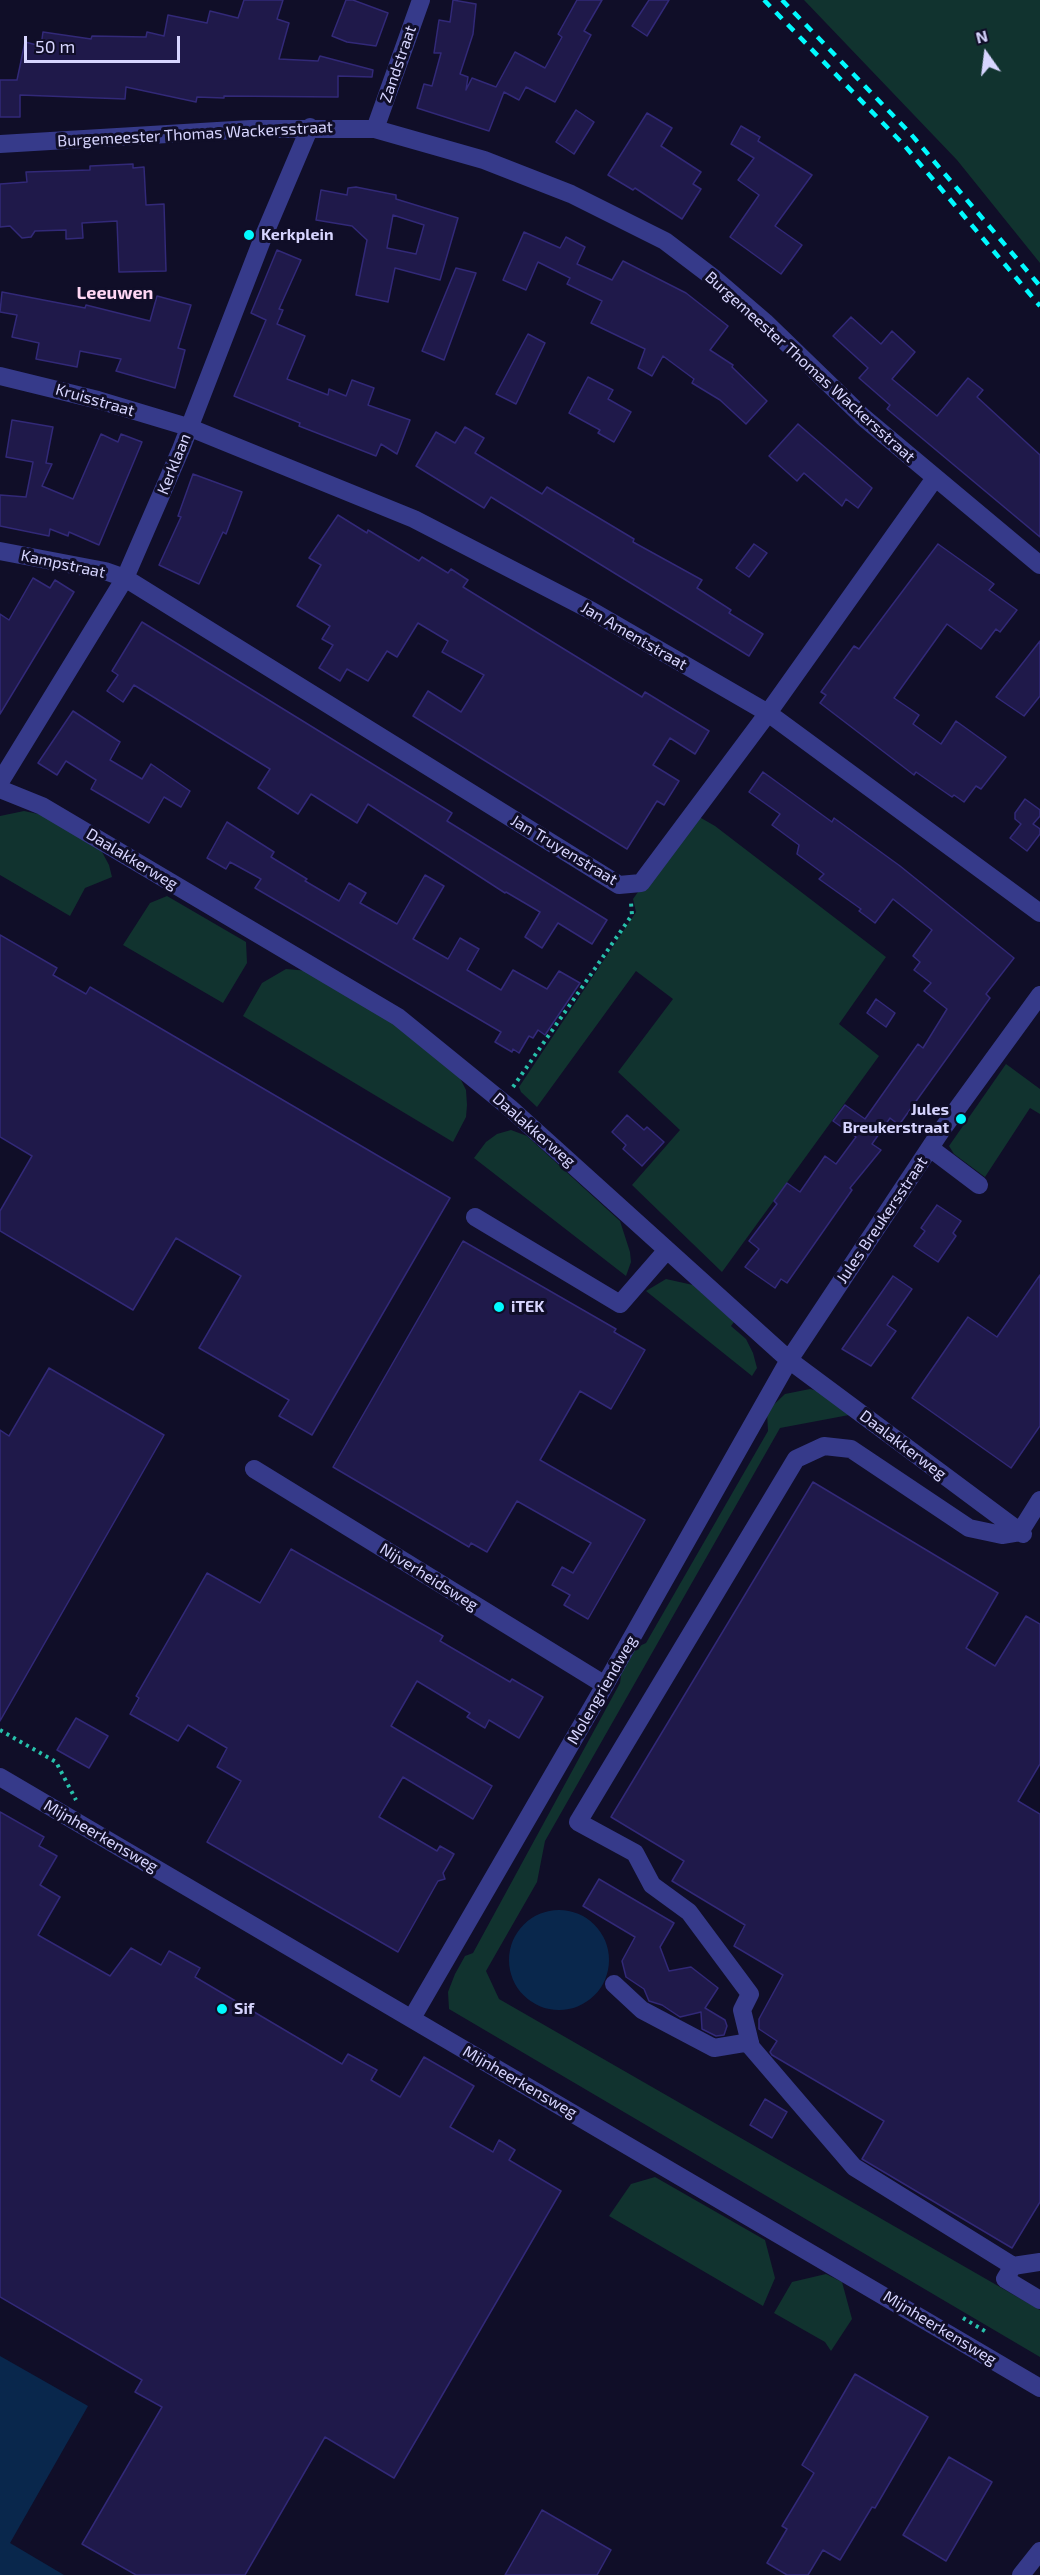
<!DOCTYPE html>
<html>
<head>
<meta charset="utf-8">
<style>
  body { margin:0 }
  #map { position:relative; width:1040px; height:2575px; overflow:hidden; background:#100e28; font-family:"Exo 2",sans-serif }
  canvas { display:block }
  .north { position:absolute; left:956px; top:24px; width:60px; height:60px; -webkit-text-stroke:4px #100e28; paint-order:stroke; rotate:346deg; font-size:16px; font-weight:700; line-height:24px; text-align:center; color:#d7d5ff }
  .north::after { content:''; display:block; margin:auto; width:21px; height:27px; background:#d7d5ff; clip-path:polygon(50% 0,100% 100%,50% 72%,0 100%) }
  .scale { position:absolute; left:24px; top:36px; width:156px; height:27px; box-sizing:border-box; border:3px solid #d7d5ff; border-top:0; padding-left:8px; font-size:18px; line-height:21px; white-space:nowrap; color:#d7d5ff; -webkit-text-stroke:4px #100e28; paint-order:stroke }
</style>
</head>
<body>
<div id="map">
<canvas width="1040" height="2575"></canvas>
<div class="north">N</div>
<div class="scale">50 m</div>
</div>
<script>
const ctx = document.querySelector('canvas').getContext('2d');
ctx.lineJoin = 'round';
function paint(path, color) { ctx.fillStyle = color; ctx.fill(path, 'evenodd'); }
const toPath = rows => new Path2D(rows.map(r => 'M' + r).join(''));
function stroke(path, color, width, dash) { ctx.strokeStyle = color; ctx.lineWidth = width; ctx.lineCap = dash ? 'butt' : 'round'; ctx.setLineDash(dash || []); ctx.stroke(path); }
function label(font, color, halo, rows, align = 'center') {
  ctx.font = font + ' "Exo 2",sans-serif'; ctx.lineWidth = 6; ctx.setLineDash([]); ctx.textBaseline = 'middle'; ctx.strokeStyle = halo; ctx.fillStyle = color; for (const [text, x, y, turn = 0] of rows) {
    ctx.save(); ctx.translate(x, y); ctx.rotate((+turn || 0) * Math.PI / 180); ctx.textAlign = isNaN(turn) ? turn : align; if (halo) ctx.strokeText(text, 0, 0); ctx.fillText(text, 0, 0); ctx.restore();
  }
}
paint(toPath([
  [804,0,1040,0,1040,263,957,160],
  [24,811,43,815,101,850,109,865,112,877,85,888,70,916,0,875,0,816],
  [694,814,715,826,886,957,839,1024,879,1056,722,1272,632,1185,680,1130,618,1072,673,999,636,971,537,1107,521,1092,519,1087,636,912,633,899],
  [167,896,246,942,247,963,223,1003,123,945,150,903],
  [286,969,309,971,399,1024,457,1072,466,1090,467,1105,466,1117,453,1142,243,1016,262,983],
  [1006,1064,1040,1089,1040,1114,1030,1108,985,1177,954,1154,949,1146],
  [511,1130,527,1136,620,1221,630,1252,631,1262,626,1276,474,1158,486,1142,497,1134],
  [666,1279,693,1285,734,1322,731,1326,746,1339,753,1353,757,1368,752,1376,646,1291],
  [810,1389,822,1392,849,1415,780,1428,545,1841,537,1882,486,1971,499,1999,1040,2310,1040,2357,449,2009,448,1992,455,1974,465,1956,473,1953,620,1683,622,1669,633,1649,646,1643,768,1431,767,1411,785,1394],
  [655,2177,765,2240,775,2278,763,2306,609,2216,631,2184],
  [826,2274,842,2282,852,2319,831,2351,825,2342,774,2313,792,2282]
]), '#11332f');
paint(toPath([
  '509 1960a50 50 0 1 1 100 0a50 50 0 1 1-100 0Z',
  [0,2356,88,2406,10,2543,64,2575,0,2575]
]), '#09274c');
const building = toPath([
  [244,0,283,0,277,19,289,23,279,59,318,61,320,56,373,70,372,77,338,76,338,97,224,96,224,98,197,97,196,102,126,87,125,99,20,95,20,117,0,117,0,80,17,80,25,42,41,46,43,32,91,39,92,36,146,37,147,32,164,36,168,15,207,23,210,11,238,18,244,0],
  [346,0,353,0,388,13,376,46,347,42,332,36,346,0],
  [453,0,476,4,473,34,460,74,468,77,466,90,472,78,496,87,515,52,545,68,562,37,558,34,577,0,602,0,584,31,591,35,555,102,526,87,519,100,504,92,489,131,417,108,424,84,432,86,441,53,434,53,439,20,450,22,453,0],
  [649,0,669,0,647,36,632,26,649,0],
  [576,110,594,122,574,154,556,142,576,110],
  [647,113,672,128,661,146,701,172,693,184,701,189,682,219,635,188,633,190,608,175,647,113],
  [741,126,760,137,758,141,812,175,775,226,802,245,781,274,730,237,759,195,738,180,754,158,731,144,741,126],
  [133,164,133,168,144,167,146,205,164,204,166,271,119,272,117,221,82,223,83,238,66,239,66,230,35,231,31,237,22,238,10,226,0,227,0,184,27,182,26,172,90,170,90,166,133,164],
  [356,187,396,195,396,199,458,218,440,280,395,268,388,302,356,295,367,240,352,226,316,220,321,190,347,195,348,188,356,187],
  [393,215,424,225,416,254,387,248,393,215],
  [524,232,560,248,566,237,585,247,577,264,612,280,623,261,686,293,728,326,710,350,733,365,732,367,767,401,746,424,720,400,692,383,694,379,663,356,652,376,638,368,645,349,591,323,602,301,567,284,570,278,538,262,526,290,503,280,524,232],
  [277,250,301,260,279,309,283,310,277,324,305,336,287,379,328,395,329,389,346,396,352,380,374,388,368,405,410,420,397,454,381,444,376,456,299,426,300,423,234,396,266,320,251,313,277,250],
  [456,268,476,273,444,360,422,351,456,268],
  [2,292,85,308,86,305,150,321,157,296,191,305,178,348,185,350,175,388,116,371,121,359,80,351,77,367,36,359,39,343,12,337,17,315,0,312,2,292],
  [851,317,881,344,892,331,915,352,892,379,937,416,968,378,983,390,977,397,1040,455,1040,537,887,409,890,405,859,378,868,368,833,336,851,317],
  [528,334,545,343,516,404,496,394,528,334],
  [588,377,613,390,608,399,631,412,614,442,598,433,600,430,569,413,588,377],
  [12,420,53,427,46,463,52,464,42,486,73,499,101,434,118,442,121,434,142,442,99,545,69,532,68,536,50,529,49,536,0,526,0,495,26,497,33,462,6,457,12,420],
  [798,424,872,488,858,508,846,499,842,506,804,473,797,481,769,456,798,424],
  [465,427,484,438,475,453,542,494,547,487,634,539,633,542,702,580,697,588,731,610,729,613,763,634,749,656,491,497,484,508,416,466,436,432,455,443,465,427],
  [193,474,242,492,226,534,223,532,199,584,159,565,181,517,178,516,193,474],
  [338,515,367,533,368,530,419,561,422,557,448,573,451,569,468,580,463,587,642,697,645,692,709,731,695,754,670,738,653,765,679,781,664,805,657,801,627,849,413,716,428,691,461,712,484,675,442,652,448,641,418,623,397,657,387,651,368,681,347,669,340,681,319,668,333,645,322,639,330,626,297,606,321,565,309,558,338,515],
  [754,544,767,553,749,577,736,568,754,544],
  [938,544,994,584,989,590,1017,610,1000,632,996,629,981,649,947,624,894,698,919,715,913,724,941,744,956,721,1006,757,981,789,976,786,964,802,954,795,952,797,916,772,914,775,820,703,826,695,821,692,854,646,859,649,938,544],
  [33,578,50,588,55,580,74,592,0,714,0,614,9,620,33,578],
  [142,622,452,813,447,821,607,920,592,944,558,923,542,948,525,937,540,912,506,892,505,893,368,804,357,823,311,794,298,814,258,788,270,769,134,685,123,702,107,691,118,675,112,671,142,622],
  [1040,641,1040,696,1024,716,996,697,1040,641],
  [73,711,120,742,110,760,142,779,151,764,190,791,181,807,164,797,149,823,91,789,96,780,66,761,57,775,38,763,73,711],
  [763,772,832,822,834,818,900,866,1014,958,986,994,990,998,899,1125,890,1118,872,1144,881,1150,850,1188,852,1190,787,1283,781,1279,775,1288,745,1267,759,1249,749,1241,777,1204,774,1201,787,1183,800,1192,825,1156,836,1164,856,1137,833,1121,845,1105,865,1119,918,1044,923,1048,947,1009,924,991,931,983,914,970,920,962,913,956,932,930,893,899,875,923,859,911,861,909,819,879,824,874,797,854,799,845,772,825,780,814,749,792,763,772],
  [1025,799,1040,810,1040,816,1033,824,1040,829,1040,834,1027,851,1010,838,1021,824,1015,819,1015,813,1025,799],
  [227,822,274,852,271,857,307,879,305,881,339,901,349,883,366,893,360,903,397,924,425,875,444,886,413,939,448,959,460,938,479,949,467,970,501,990,513,970,547,989,559,971,580,983,545,1035,538,1030,533,1038,529,1036,519,1053,513,1049,512,1052,495,1042,501,1032,255,888,261,879,230,862,226,869,207,858,227,822],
  [0,935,57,968,53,975,86,994,90,987,450,1198,312,1435,279,1416,289,1400,199,1348,241,1276,176,1238,133,1310,0,1231,0,1211,32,1156,0,1137,0,935],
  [876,999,895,1013,886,1027,867,1013,876,999],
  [627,1115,644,1130,647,1127,664,1142,642,1166,623,1149,626,1145,612,1132,627,1115],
  [937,1205,961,1221,953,1233,956,1236,938,1262,914,1246,925,1231,921,1228,937,1205],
  [463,1241,616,1329,614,1332,645,1350,611,1409,580,1391,540,1460,645,1520,588,1619,564,1605,570,1595,552,1585,562,1567,573,1573,591,1543,517,1501,487,1552,471,1543,469,1547,333,1467,463,1241],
  [1040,1275,1040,1426,1011,1468,912,1398,968,1317,997,1337,1040,1275],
  [893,1276,912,1289,887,1325,896,1331,871,1366,842,1349,893,1276],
  [49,1368,164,1435,0,1721,0,1430,9,1436,49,1368],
  [813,1482,998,1593,966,1648,995,1666,1026,1616,1040,1624,1040,1764,1018,1801,1040,1814,1040,2202,1012,2248,862,2159,884,2121,772,2055,770,2052,777,2041,759,2029,759,2019,783,1975,734,1946,745,1925,672,1881,684,1861,611,1817,813,1482],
  [291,1549,443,1636,440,1641,510,1682,512,1679,543,1697,519,1738,489,1720,485,1728,467,1717,470,1713,417,1681,391,1726,492,1786,473,1819,403,1777,379,1817,437,1851,440,1846,454,1854,443,1873,445,1879,438,1881,398,1952,207,1842,241,1781,217,1767,227,1748,188,1725,178,1741,130,1714,139,1698,136,1696,207,1573,260,1603,291,1549],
  [76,1718,108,1736,89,1768,57,1750,76,1718],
  [0,1812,44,1837,39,1846,57,1856,40,1885,60,1897,38,1935,110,1976,131,1948,161,1965,169,1951,200,1968,195,1977,342,2064,348,2054,377,2070,371,2080,400,2097,424,2057,474,2086,450,2127,493,2152,499,2140,515,2150,509,2160,561,2191,394,2478,325,2437,245,2575,136,2575,82,2544,162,2407,135,2392,142,2380,0,2297,0,1812],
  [599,1879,674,1923,660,1947,669,1971,691,1967,718,1988,705,2008,725,2020,727,2026,724,2035,716,2036,702,2029,701,2012,680,2017,662,2005,649,2001,644,1989,626,1977,622,1961,635,1937,583,1906,599,1879],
  [765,2099,787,2112,772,2138,750,2125,765,2099],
  [855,2374,928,2417,875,2508,872,2507,840,2560,823,2550,808,2575,787,2575,767,2563,787,2529,782,2526,814,2473,802,2465,855,2374],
  [949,2457,992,2482,946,2561,903,2535,949,2457],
  [542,2510,611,2550,597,2575,505,2575,542,2510]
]);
paint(building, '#1f194a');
stroke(building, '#322978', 1.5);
stroke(toPath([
  [513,1087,632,915,631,903],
  [0,1730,56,1762,76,1800],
  [963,2318,988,2333]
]), '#27c1ab', 4, [3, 4.5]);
stroke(toPath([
  [375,129,421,0],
  [0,144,251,129,375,129,484,160,571,194,665,241,715,279,765,322,863,417,1040,565],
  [0,376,98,400,188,427,414,519,592,611,768,713,1040,913],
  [0,551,105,571,125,578,619,885,641,883,768,713,935,478],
  [0,782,125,578,181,449,262,240,310,127],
  [0,789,42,806,398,1017,510,1108,789,1360,1023,1534],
  [930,1148,979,1185],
  [475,1217,620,1304,667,1250],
  [254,1469,605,1685],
  [1040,1500,1020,1532,1002,1535,969,1528,851,1449,824,1446,796,1459,578,1822,635,1853,652,1885,689,1912,750,1994,742,2010,751,2047,854,2167,1013,2266,1040,2262],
  [0,1777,1040,2388],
  [614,1984,642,2010,714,2048,750,2042],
  [412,2018,605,1685,789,1360,941,1131,1040,995],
  [1013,2266,1005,2279,1040,2300],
  [1021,2575,1040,2551]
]), '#363a8a', 18);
stroke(toPath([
  [764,0,904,145,1040,306],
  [782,0,910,133,1040,286]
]), '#01faff', 4.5, [9, 8]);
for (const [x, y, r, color] of [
  [249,235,6,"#01faff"],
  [961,1119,6,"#01faff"],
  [499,1307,6,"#01faff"],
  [222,2009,6,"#01faff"]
]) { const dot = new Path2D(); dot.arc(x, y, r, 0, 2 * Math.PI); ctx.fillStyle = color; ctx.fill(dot); stroke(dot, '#100e28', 2); }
label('16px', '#d7d5ff', '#100e28', [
  ["Zandstraat",398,64,-71],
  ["Burgemeester Thomas Wackersstraat",195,134,-3],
  ["Burgemeester Thomas Wackersstraat",810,367,42],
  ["Kruisstraat",95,400,16],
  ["Kerklaan",174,464,-68],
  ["Kampstraat",63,564,12],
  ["Jan Amentstraat",634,636,30],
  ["Jan Truyenstraat",564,850,31],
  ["Daalakkerweg",132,859,31],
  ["Daalakkerweg",534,1130,41],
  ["Jules Breukersstraat",882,1220,-56],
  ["Daalakkerweg",903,1445,37],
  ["Nijverheidsweg",429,1577,32],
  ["Molengriendweg",602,1690,-60],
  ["Mijnheerkensweg",101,1836,30],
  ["Mijnheerkensweg",520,2082,30],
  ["Mijnheerkensweg",940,2328,31]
]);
label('bold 16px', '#d7d5ff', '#100e28', [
  ["Kerkplein",261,235],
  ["Jules",949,1110,"right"],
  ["Breukerstraat",949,1128,"right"],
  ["iTEK",511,1307],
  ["Sif",234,2009]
], 'left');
label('bold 18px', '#ffd7f4', '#100e28', [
  ["Leeuwen",115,293]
]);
</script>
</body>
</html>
